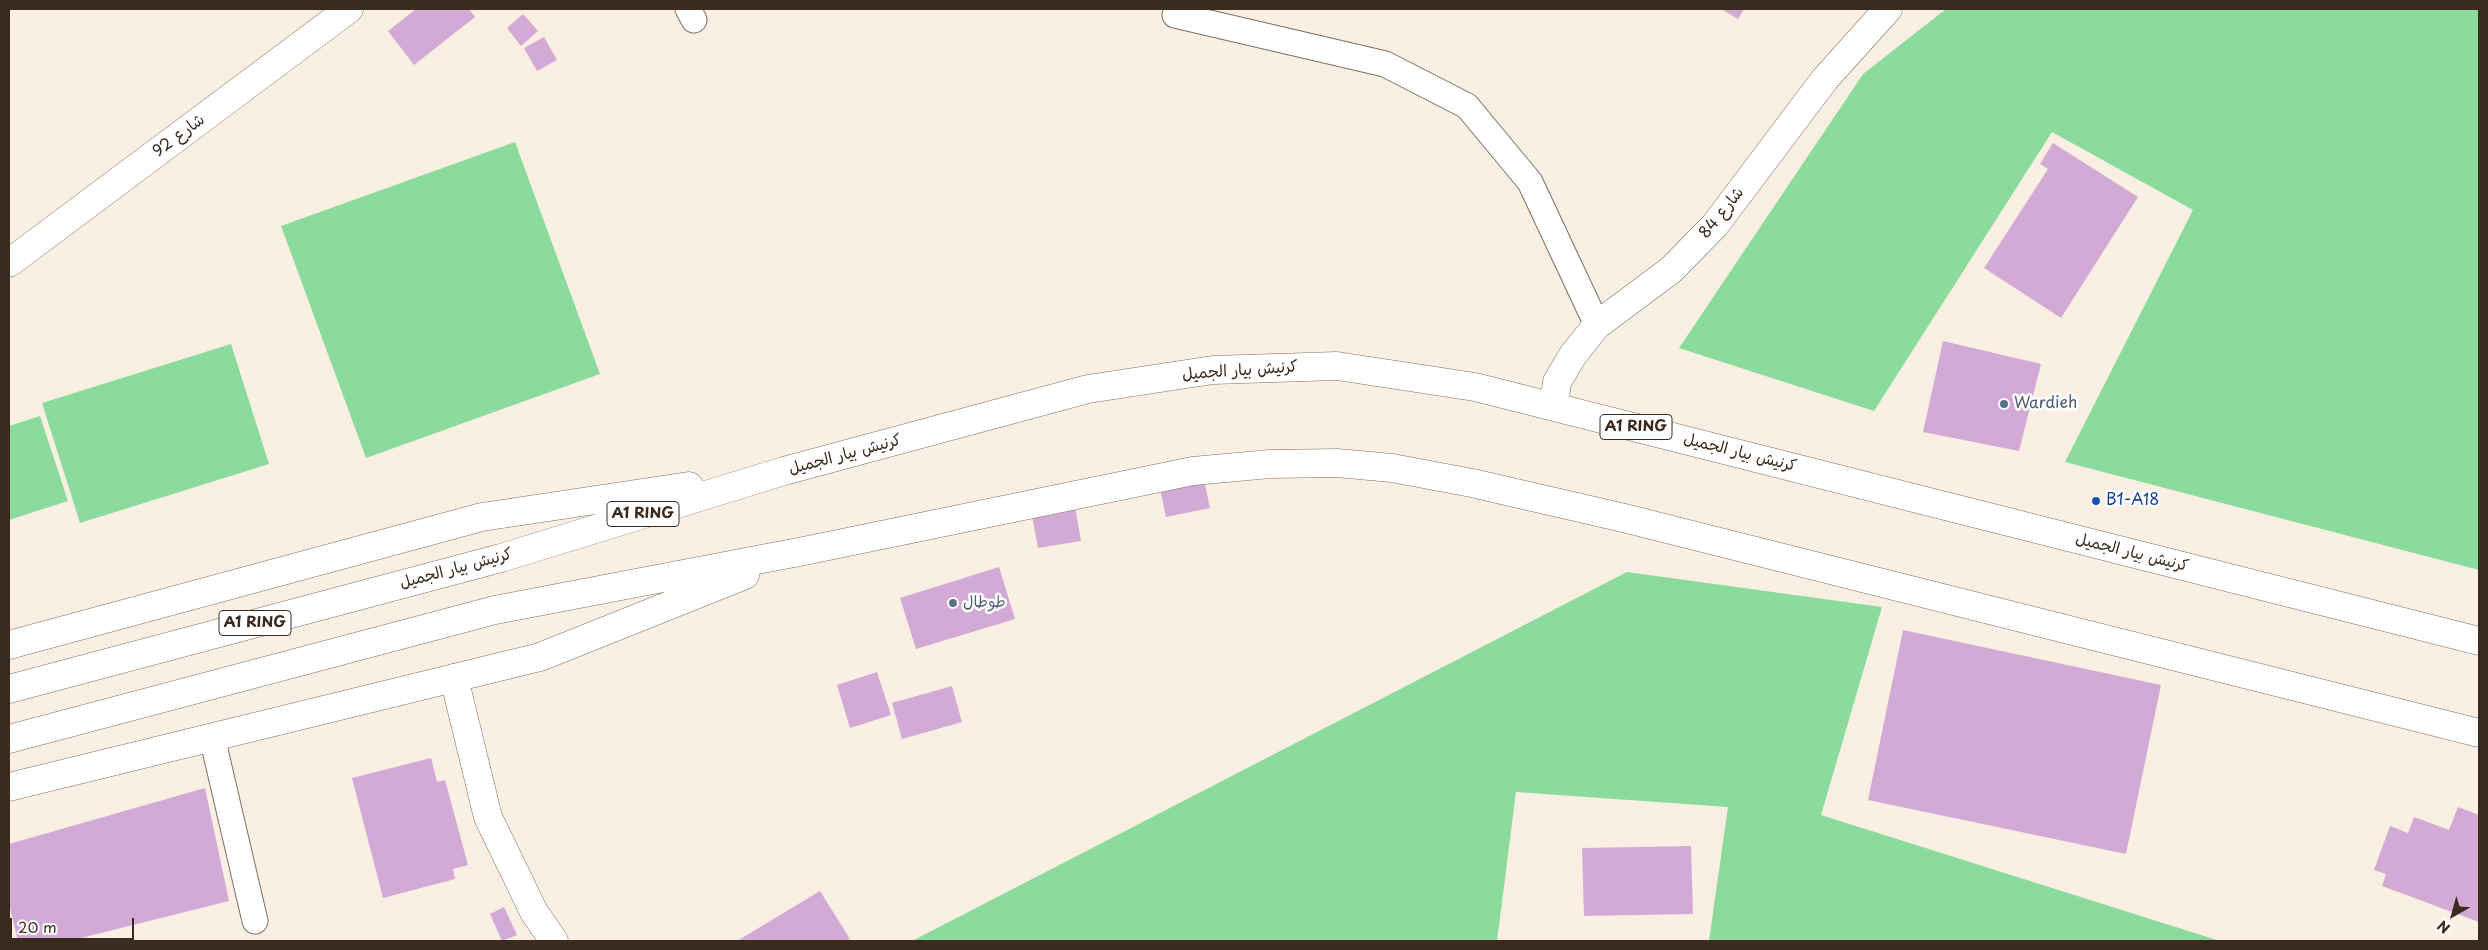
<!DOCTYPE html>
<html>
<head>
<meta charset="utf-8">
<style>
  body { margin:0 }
  #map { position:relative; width:2488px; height:950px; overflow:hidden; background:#f9efe2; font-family:"Playpen Sans",sans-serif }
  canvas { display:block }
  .frame { position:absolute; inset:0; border:10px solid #3b2a1e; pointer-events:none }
  .north { position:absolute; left:2428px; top:890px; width:50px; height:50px; -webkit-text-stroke:4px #fff; paint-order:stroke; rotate:218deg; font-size:14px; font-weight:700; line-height:20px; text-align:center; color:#3b2a1e }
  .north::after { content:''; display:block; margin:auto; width:18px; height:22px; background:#3b2a1e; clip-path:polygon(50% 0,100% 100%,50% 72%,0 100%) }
  .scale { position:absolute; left:10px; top:918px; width:124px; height:22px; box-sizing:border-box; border:2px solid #3b2a1e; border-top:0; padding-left:6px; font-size:15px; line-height:18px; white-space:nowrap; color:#3b2a1e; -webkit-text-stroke:4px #fff; paint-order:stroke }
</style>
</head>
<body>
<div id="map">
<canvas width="2488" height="950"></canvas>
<div class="frame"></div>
<div class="north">N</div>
<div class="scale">20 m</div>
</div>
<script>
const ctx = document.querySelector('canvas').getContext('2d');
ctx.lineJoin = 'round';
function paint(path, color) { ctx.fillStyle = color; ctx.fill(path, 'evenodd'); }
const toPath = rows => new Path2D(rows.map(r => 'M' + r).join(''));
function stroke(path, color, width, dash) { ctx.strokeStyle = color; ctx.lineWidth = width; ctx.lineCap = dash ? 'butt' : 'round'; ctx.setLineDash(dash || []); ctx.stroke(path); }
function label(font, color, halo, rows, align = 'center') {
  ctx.font = font + ' "Playpen Sans","Playpen Sans Arabic",sans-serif'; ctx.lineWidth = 5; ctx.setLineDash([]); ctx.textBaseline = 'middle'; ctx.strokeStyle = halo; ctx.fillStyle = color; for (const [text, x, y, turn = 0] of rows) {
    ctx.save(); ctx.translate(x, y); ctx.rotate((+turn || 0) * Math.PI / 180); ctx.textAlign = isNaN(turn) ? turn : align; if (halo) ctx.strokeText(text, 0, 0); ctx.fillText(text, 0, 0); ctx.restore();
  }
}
paint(toPath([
  [1946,9,2479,9,2479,570,2065,462,2193,210,2052,132,1874,411,1679,348,1863,74],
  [515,142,600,374,366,458,281,226],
  [231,344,269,464,80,523,42,403],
  [40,416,68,501,9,520,9,426],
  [1627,572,1882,607,1821,815,2220,941,1709,941,1728,807,1516,792,1497,941,912,941]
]), '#8bdc9c');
paint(toPath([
  [416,9,469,9,475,17,414,65,388,31],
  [1721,9,1744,9,1738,19],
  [523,14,538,31,521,46,507,28],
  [544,37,557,60,537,71,524,48],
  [2053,143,2138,197,2061,318,1984,268,2048,169,2040,164],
  [1943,341,2041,364,2019,451,1923,432],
  [1203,475,1210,508,1166,517,1159,484],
  [1074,501,1081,541,1038,548,1031,510],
  [999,567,1015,619,916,649,900,598],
  [1903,630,2161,685,2126,854,1868,800],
  [877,672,891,715,850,728,837,685],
  [952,686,962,722,902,739,892,703],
  [431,758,437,782,445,780,468,865,453,869,455,879,383,898,352,778],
  [205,788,229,901,69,941,18,941,9,904,9,844],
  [2458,807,2479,815,2479,922,2382,886,2386,874,2374,870,2390,826,2408,833,2414,817,2449,830],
  [1691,846,1693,914,1584,916,1582,848],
  [820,891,850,939,846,941,737,941],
  [504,907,517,935,502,941,490,914]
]), '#d3aad6');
const service = toPath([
  [688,9,694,20],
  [1175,15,1385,64,1467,106,1530,182,1597,325],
  [212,737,255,921]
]);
const minor = toPath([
  [1554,406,1557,382,1573,355,1597,325,1671,270,1715,225,1825,79,1888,9],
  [454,678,488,817,534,912,554,941]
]);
const secondary = toPath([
  [9,263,349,9]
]);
const trunk = toPath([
  [9,645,482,517,689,486],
  [9,689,501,558,784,471,1088,389,1213,370,1337,366,1475,387,2479,641],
  [9,739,495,610,804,551,1193,471,1270,464,1337,463,1392,468,1472,483,1624,518,2479,733],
  [9,787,540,657,745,575]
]);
stroke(service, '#7e6f63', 27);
stroke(minor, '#7e6f63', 29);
stroke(secondary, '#7e6f63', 29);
stroke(trunk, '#7e6f63', 29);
stroke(service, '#fff', 25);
stroke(minor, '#fff', 28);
stroke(secondary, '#fff', 28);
stroke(trunk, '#fff', 28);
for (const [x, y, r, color] of [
  [2004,404,5,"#5c6f8a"],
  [2096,501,5,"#1a4fb4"],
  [953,603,5,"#5c6f8a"]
]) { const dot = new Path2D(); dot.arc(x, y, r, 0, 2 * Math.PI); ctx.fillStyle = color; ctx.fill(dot); stroke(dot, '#fff', 2); }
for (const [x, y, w] of [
  [1636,427,72],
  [643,514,72],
  [255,623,72]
]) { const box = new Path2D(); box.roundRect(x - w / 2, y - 12.5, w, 25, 4); ctx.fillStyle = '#fff'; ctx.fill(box); stroke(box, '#3b2a1e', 1); }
label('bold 15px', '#3b2a1e', null, [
  ["A1 RING",1636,427],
  ["A1 RING",643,514],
  ["A1 RING",255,623]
]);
label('16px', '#3b2a1e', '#fff', [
  ["شارع 92",179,136,-37],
  ["شارع 84",1722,213,-51],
  ["كرنيش بيار الجميل",1240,371,-4],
  ["كرنيش بيار الجميل",1740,453,14],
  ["كرنيش بيار الجميل",845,455,-15],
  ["كرنيش بيار الجميل",2132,553,14],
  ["كرنيش بيار الجميل",456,569,-15]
]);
label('16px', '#4e5e75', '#fff', [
  ["Wardieh",2014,404],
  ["طوطال",963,603]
], 'left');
label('16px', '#164399', '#fff', [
  ["B1-A18",2106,501]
], 'left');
</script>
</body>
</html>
